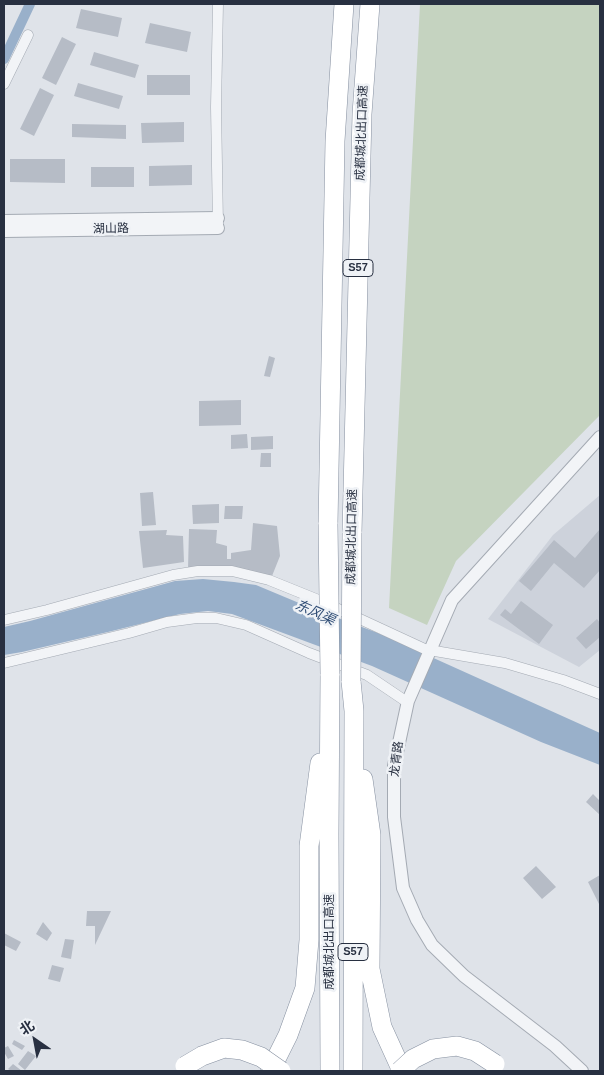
<!DOCTYPE html>
<html>
<head>
<meta charset="utf-8">
<style>
  body { margin:0 }
  #map { position:relative; width:604px; height:1075px; overflow:hidden; background:#dfe3e9; font-family:Arial,"Noto Sans SC",sans-serif }
  canvas { display:block }
  .frame { position:absolute; inset:0; border:5px solid #283041; pointer-events:none }
  .north { position:absolute; left:10px; top:1015px; width:50px; height:50px; -webkit-text-stroke:4px #eff2f6; paint-order:stroke; rotate:327deg; font-size:14px; font-weight:700; line-height:20px; text-align:center; color:#283041 }
  .north::after { content:''; display:block; margin:auto; width:18px; height:22px; background:#283041; clip-path:polygon(50% 0,100% 100%,50% 72%,0 100%) }
</style>
</head>
<body>
<div id="map">
<canvas width="604" height="1075"></canvas>
<div class="frame"></div>
<div class="north">北</div>
</div>
<script>
const ctx = document.querySelector('canvas').getContext('2d');
ctx.lineJoin = 'round';
function paint(path, color) { ctx.fillStyle = color; ctx.fill(path, 'evenodd'); }
const toPath = rows => new Path2D(rows.map(r => 'M' + r).join(''));
function stroke(path, color, width, dash) { ctx.strokeStyle = color; ctx.lineWidth = width; ctx.lineCap = dash ? 'butt' : 'round'; ctx.setLineDash(dash || []); ctx.stroke(path); }
function label(font, color, halo, rows, align = 'center') {
  ctx.font = font + ' Arial,"Noto Sans SC",sans-serif'; ctx.lineWidth = 5; ctx.setLineDash([]); ctx.textBaseline = 'middle'; ctx.strokeStyle = halo; ctx.fillStyle = color; for (const [text, x, y, turn = 0] of rows) {
    ctx.save(); ctx.translate(x, y); ctx.rotate((+turn || 0) * Math.PI / 180); ctx.textAlign = isNaN(turn) ? turn : align; if (halo) ctx.strokeText(text, 0, 0); ctx.fillText(text, 0, 0); ctx.restore();
  }
}
paint(toPath([
  [600,495,600,650,579,667,488,619,553,535]
]), '#cdd2db');
paint(toPath([
  [420,4,600,4,600,415,456,561,427,625,389,608]
]), '#c5d3c0');
paint(toPath([
  [203,579,234,582,256,585,311,608,378,633,600,733,600,765,541,742,372,666,232,614,208,611,180,614,112,631,22,652,4,655,4,627,30,621,175,581]
]), '#99b0ca');
stroke(toPath([
  [4,59,30,4]
]), '#99b0ca', 10);
paint(toPath([
  [81,9,122,18,118,37,76,28],
  [150,23,191,32,187,52,145,43],
  [62,37,76,44,56,85,42,78],
  [94,52,139,65,135,78,90,65],
  [147,75,190,75,190,95,147,95],
  [78,83,123,96,119,109,74,96],
  [40,88,54,95,34,136,20,129],
  [184,122,184,142,142,143,141,123],
  [72,124,126,125,126,139,72,137],
  [10,159,65,159,65,183,10,182],
  [192,165,192,185,149,186,149,166],
  [91,167,134,167,134,187,91,187],
  [269,356,275,358,270,377,264,376],
  [241,400,241,425,199,426,199,401],
  [247,434,248,448,231,449,231,435],
  [273,436,273,449,251,450,251,437],
  [261,453,271,453,271,467,260,467],
  [153,492,156,525,142,526,140,493],
  [219,504,219,523,193,524,192,505],
  [225,506,243,506,242,519,224,519],
  [253,523,277,526,280,556,272,576,188,569,189,529,217,530,216,543,227,546,227,559,231,559,231,553,251,550],
  [600,529,600,570,584,588,554,563,531,591,519,581,554,540,575,558],
  [167,530,166,535,183,536,184,562,143,568,139,531],
  [521,601,553,625,539,644,500,615,505,609,511,614],
  [597,619,600,623,600,637,586,649,576,638],
  [593,794,600,801,600,815,586,802],
  [536,866,556,887,542,899,523,878],
  [600,875,600,906,588,882],
  [87,911,111,911,95,945,95,926,86,926],
  [43,922,52,933,47,941,36,934],
  [4,933,21,942,16,951,4,945],
  [65,939,74,940,71,959,61,957],
  [52,965,64,968,60,982,48,979],
  [14,1040,25,1046,22,1050,12,1044],
  [8,1046,14,1056,8,1059,4,1052,4,1048],
  [28,1051,36,1056,25,1070,18,1064],
  [13,1064,22,1071,11,1071,8,1069]
]), '#b6bcc6');
const minor = toPath([
  [4,84,28,35],
  [218,225,216,107,218,4],
  [4,620,47,610,173,575,198,571,232,571,269,580,321,601,429,651],
  [429,650,505,663,563,680,600,694],
  [4,663,129,633,167,622,197,618,216,618,246,625,309,653,367,675,407,702]
]);
const tertiary = toPath([
  [4,221,218,218],
  [4,231,218,228],
  [582,1071,555,1046,464,976,432,945,417,920,403,888,394,817,394,766,408,701,452,600,600,437]
]);
const motorway = toPath([
  [328,524,335,141,344,4],
  [352,533,362,114,370,4],
  [351,681,354,711,353,1071],
  [363,779,371,835,370,969,382,1027,402,1071],
  [270,1071,288,1035,305,988,309,940,309,846,320,763],
  [330,1071,329,834,330,674]
]);
stroke(minor, '#a4aab3', 11);
stroke(tertiary, '#a4aab3', 14);
stroke(motorway, '#8690a0', 20);
stroke(minor, '#f2f4f7', 10);
stroke(tertiary, '#f2f4f7', 12);
stroke(motorway, '#fff', 19);
const motorwayBridge = toPath([
  [328,524,330,674],
  [351,681,352,533],
  [185,1066,202,1056,224,1048,242,1050,261,1057,281,1071],
  [400,1071,413,1059,433,1049,457,1046,475,1051,495,1064]
]);
stroke(motorwayBridge, '#8690a0', 20, []);
stroke(motorwayBridge, '#fff', 19);
for (const [x, y, w] of [
  [358,268,30],
  [353,952,30]
]) { const box = new Path2D(); box.roundRect(x - w / 2, y - 8.5, w, 17, 4); ctx.fillStyle = '#eff2f6'; ctx.fill(box); stroke(box, '#283041', 1); }
label('bold 11px', '#283041', null, [
  ["S57",358,268],
  ["S57",353,952]
]);
label('12px', '#283041', '#eff2f6', [
  ["成都城北出口高速",362,133,-88],
  ["湖山路",111,229,-1],
  ["成都城北出口高速",352,537,-89],
  ["龙青路",397,759,-83],
  ["成都城北出口高速",330,942,-90]
]);
label('italic 14px', '#314e76', '#eff2f6', [
  ["东风渠",315,613,24]
]);
</script>
</body>
</html>
